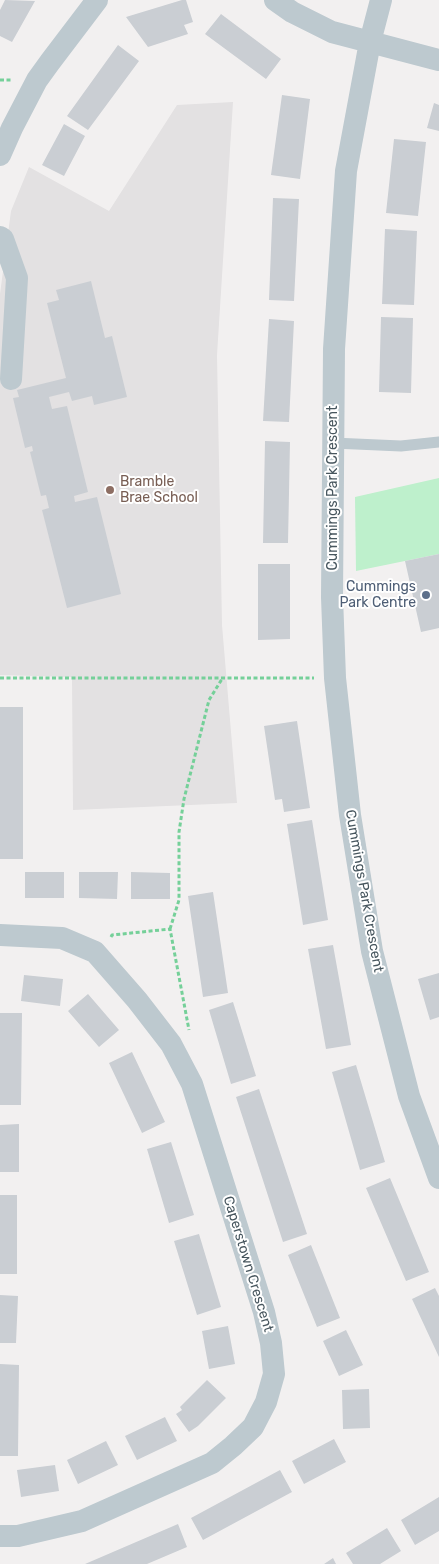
<!DOCTYPE html>
<html>
<head>
<meta charset="utf-8">
<style>
  body { margin:0 }
  canvas { display:block; background:#f2f0f0 }
</style>
</head>
<body>
<canvas width="439" height="1564"></canvas>
<script>
const ctx = document.querySelector('canvas').getContext('2d');
ctx.lineJoin = 'round';
function paint(path, color) { ctx.fillStyle = color; ctx.fill(path, 'evenodd'); }
const toPath = rows => new Path2D(rows.map(r => 'M' + r).join(''));
function stroke(path, color, width, dash) { ctx.strokeStyle = color; ctx.lineWidth = width; ctx.lineCap = dash ? 'butt' : 'round'; ctx.setLineDash(dash || []); ctx.stroke(path); }
function label(font, color, halo, rows, align = 'center') {
  ctx.font = font + ' Rubik,sans-serif'; ctx.lineWidth = 4; ctx.setLineDash([]); ctx.textBaseline = 'middle'; ctx.strokeStyle = halo; ctx.fillStyle = color; for (const [text, x, y, turn = 0] of rows) {
    ctx.save(); ctx.translate(x, y); ctx.rotate((+turn || 0) * Math.PI / 180); ctx.textAlign = isNaN(turn) ? turn : align; if (halo) ctx.strokeText(text, 0, 0); ctx.fillText(text, 0, 0); ctx.restore();
  }
}
paint(toPath([
  [233,102,217,355,222,625,237,803,73,810,72,677,0,675,0,294,11,211,29,167,109,211,177,105]
]), '#e3e1e2');
paint(toPath([
  [439,478,439,554,356,571,355,497]
]), '#bef0cc');
paint(toPath([
  [5,0,35,1,12,42,0,36,0,10],
  [182,0,186,0,193,22,184,25,188,34,148,47,126,17],
  [221,14,281,59,266,79,205,34],
  [118,45,139,61,88,130,67,116],
  [282,95,310,99,300,179,271,175],
  [434,103,439,105,439,131,427,128],
  [64,124,85,136,64,176,42,165],
  [394,139,426,142,418,216,386,213],
  [273,198,299,199,294,301,269,300],
  [385,229,417,231,414,305,382,304],
  [91,281,105,338,112,336,127,397,94,405,92,396,72,401,69,392,49,397,52,409,67,406,88,492,74,496,75,502,97,497,121,594,67,608,42,510,49,508,46,495,41,496,30,452,33,451,32,446,25,448,13,398,19,397,17,390,66,378,47,303,59,300,56,290],
  [381,317,413,318,411,393,379,392],
  [269,319,294,321,289,422,263,421],
  [265,441,290,442,288,543,263,543],
  [439,554,439,628,421,632,405,561],
  [258,564,290,564,290,639,258,640],
  [0,707,23,707,23,859,0,859],
  [297,721,310,808,284,812,282,799,275,800,264,726],
  [312,820,328,920,303,925,287,824],
  [25,872,64,872,64,898,25,898],
  [79,872,118,872,117,899,79,898],
  [131,872,170,873,170,899,131,899],
  [213,892,228,993,203,997,188,896],
  [333,945,351,1045,326,1049,308,949],
  [439,973,439,1017,430,1020,418,979],
  [24,975,63,979,60,1006,21,1001],
  [88,994,119,1030,99,1047,68,1011],
  [233,1002,256,1076,231,1084,209,1010],
  [0,1013,22,1013,21,1105,0,1105],
  [132,1052,165,1122,142,1133,109,1063],
  [356,1065,385,1162,360,1170,332,1072],
  [259,1089,307,1234,283,1242,236,1097],
  [19,1124,19,1172,0,1172,0,1125],
  [171,1142,194,1215,169,1223,147,1149],
  [390,1178,429,1272,406,1281,366,1188],
  [0,1195,17,1195,17,1274,0,1274],
  [199,1234,221,1307,197,1315,174,1241],
  [311,1245,340,1318,317,1327,288,1255],
  [435,1288,439,1296,439,1357,412,1299],
  [0,1295,18,1296,16,1343,0,1343],
  [228,1326,235,1364,209,1369,202,1331],
  [346,1330,363,1365,339,1376,323,1341],
  [0,1364,19,1365,18,1456,0,1456],
  [207,1380,226,1398,198,1426,189,1432,176,1414,182,1410,180,1407],
  [369,1389,370,1428,343,1429,342,1390],
  [165,1417,177,1441,137,1460,125,1436],
  [334,1439,346,1462,304,1484,292,1461],
  [106,1441,118,1465,78,1484,67,1460],
  [55,1465,59,1491,21,1497,17,1470],
  [280,1470,292,1492,203,1540,191,1518],
  [439,1497,439,1531,415,1545,401,1520],
  [178,1524,187,1547,147,1564,85,1564],
  [387,1528,401,1551,380,1564,353,1564,346,1553],
  [333,1558,336,1564,324,1564]
]), '#caced3');
stroke(toPath([
  [0,80,12,80],
  [0,678,314,678],
  [170,929,179,900,179,832,184,799,209,700,222,679],
  [111,937,112,935,170,929,189,1030]
]), '#75d099', 3, [4, 2.5]);
stroke(toPath([
  [333,443,401,446,439,442]
]), '#bdc9cf', 11);
stroke(toPath([
  [275,0,292,12,332,32,439,60],
  [381,0,370,42,346,171,334,349,332,597,335,678,350,815,372,951,409,1096,439,1178],
  [0,155,12,128,37,80,50,62,97,0],
  [0,237,3,239,17,278,11,379],
  [0,935,62,938,95,952,137,1000,171,1044,192,1084,264,1312,271,1343,274,1374,266,1402,253,1427,233,1446,212,1463,82,1521,18,1536,0,1536]
]), '#bdc9cf', 22);
for (const [x, y, r, color] of [
  [110,490,5,"#8d6e63"],
  [426,595,5,"#5c6f8a"]
]) { const dot = new Path2D(); dot.arc(x, y, r, 0, 2 * Math.PI); ctx.fillStyle = color; ctx.fill(dot); stroke(dot, '#fff', 2); }
label('14px', '#785e54', '#fff', [
  ["Bramble",120,482],
  ["Brae School",120,498]
], 'left');
label('14px', '#47565e', '#fff', [
  ["Cummings Park Crescent",333,488,-90],
  ["Cummings Park Crescent",364,891,80],
  ["Caperstown Crescent",248,1264,73]
]);
label('14px', '#4e5e75', '#fff', [
  ["Cummings",416,587],
  ["Park Centre",416,603]
], 'right');
</script>
</body>
</html>
